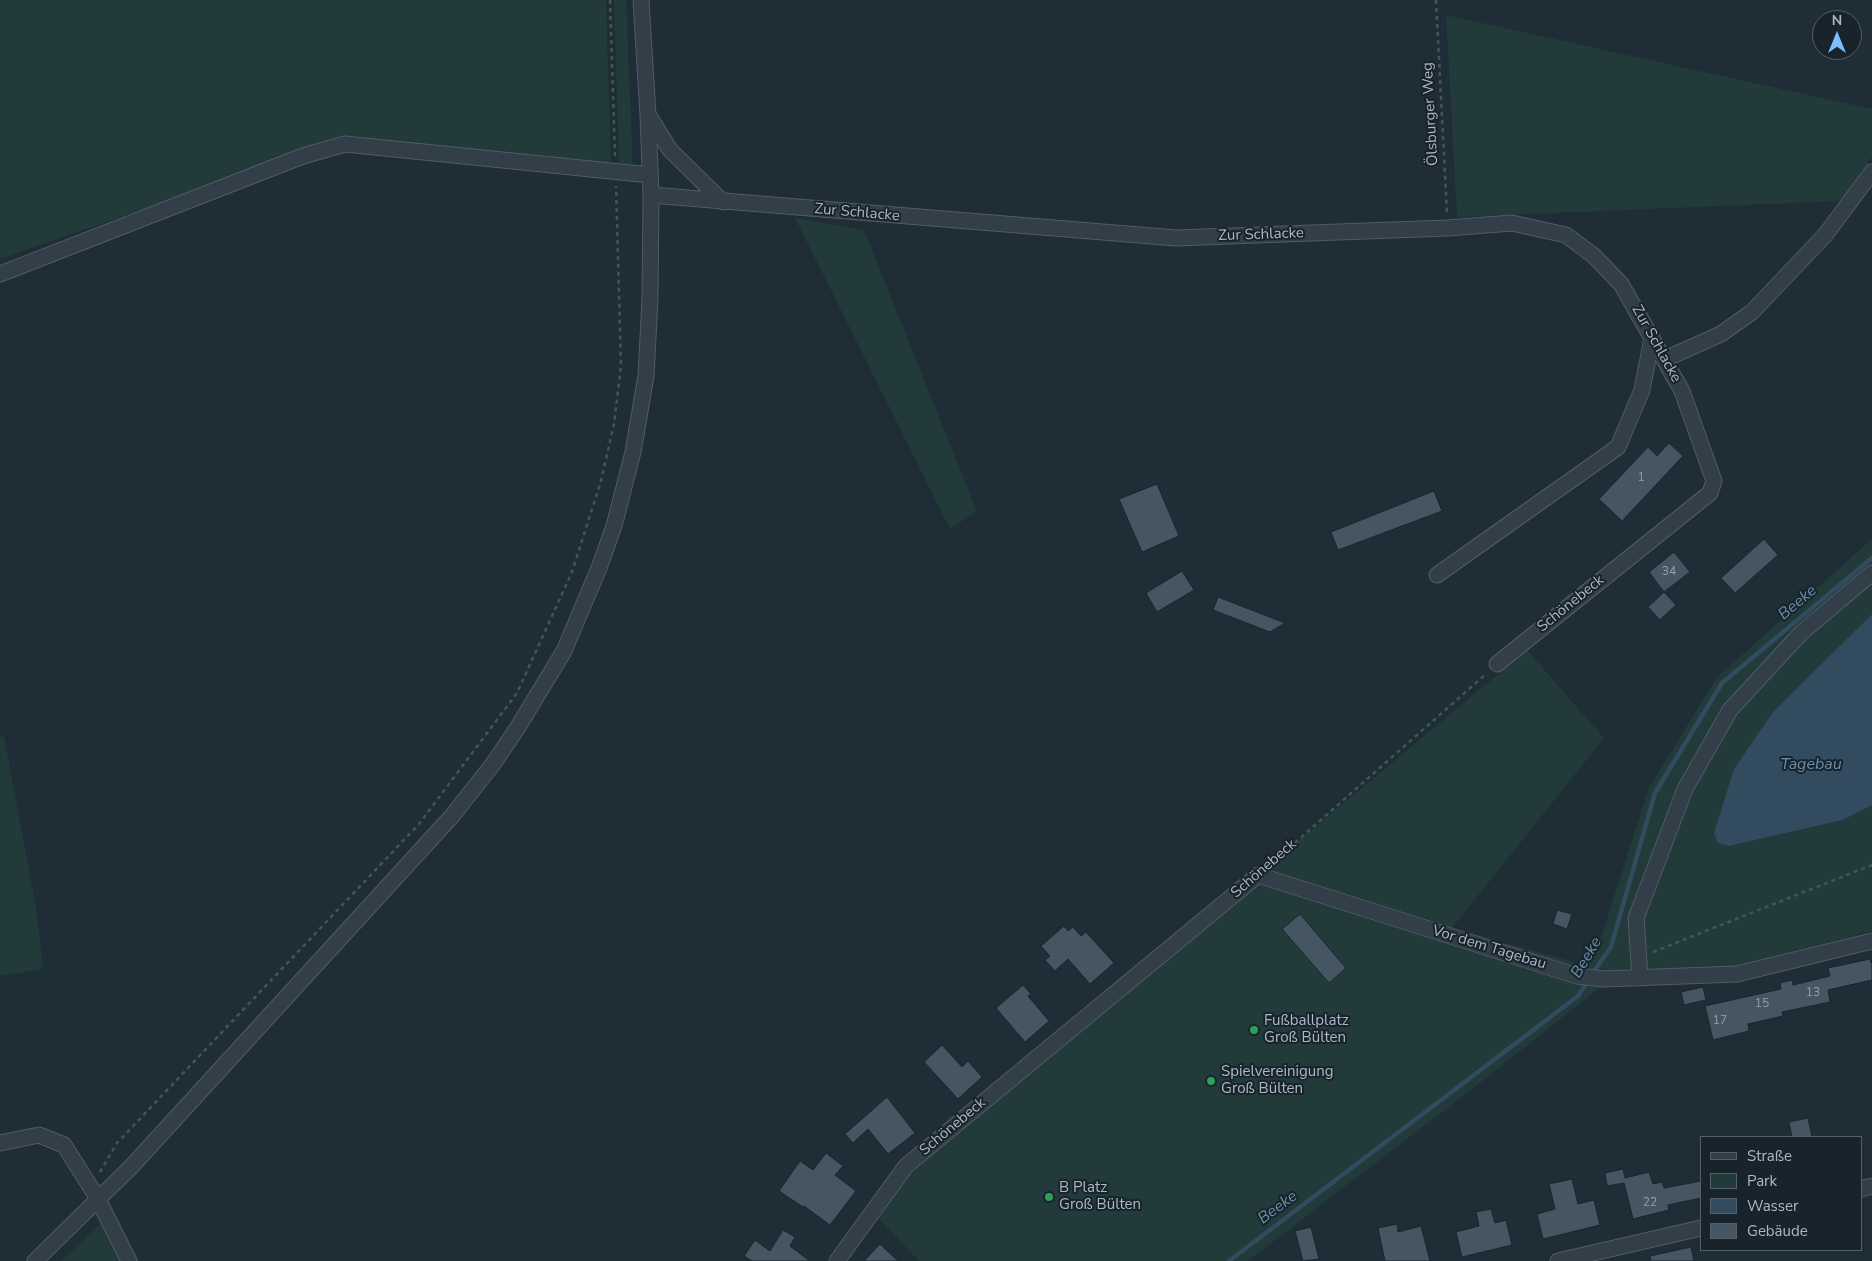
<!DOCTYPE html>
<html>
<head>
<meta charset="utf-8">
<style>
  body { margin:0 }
  #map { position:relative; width:1872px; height:1261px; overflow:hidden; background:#1f2d37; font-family:"Nunito Sans",sans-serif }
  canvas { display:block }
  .legend { position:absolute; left:1700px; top:1136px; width:162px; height:115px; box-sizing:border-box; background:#18232c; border:1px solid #535f69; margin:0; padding:6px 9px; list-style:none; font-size:15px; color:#acb9c5 }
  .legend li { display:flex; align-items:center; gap:10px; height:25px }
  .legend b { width:25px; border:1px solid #535f69 }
  .north { position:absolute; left:1812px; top:10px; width:50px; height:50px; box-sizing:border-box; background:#18232c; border:1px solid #535f69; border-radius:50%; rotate:0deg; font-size:14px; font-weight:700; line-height:20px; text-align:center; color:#acb9c5 }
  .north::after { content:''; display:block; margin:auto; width:18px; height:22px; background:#7bbffb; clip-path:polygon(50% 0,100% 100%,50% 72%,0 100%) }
</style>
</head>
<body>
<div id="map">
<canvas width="1872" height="1261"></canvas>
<ul class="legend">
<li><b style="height:6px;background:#323e48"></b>Straße</li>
<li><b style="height:14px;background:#223a39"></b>Park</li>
<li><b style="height:14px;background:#324b5f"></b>Wasser</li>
<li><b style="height:14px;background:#455561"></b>Gebäude</li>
</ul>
<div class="north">N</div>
</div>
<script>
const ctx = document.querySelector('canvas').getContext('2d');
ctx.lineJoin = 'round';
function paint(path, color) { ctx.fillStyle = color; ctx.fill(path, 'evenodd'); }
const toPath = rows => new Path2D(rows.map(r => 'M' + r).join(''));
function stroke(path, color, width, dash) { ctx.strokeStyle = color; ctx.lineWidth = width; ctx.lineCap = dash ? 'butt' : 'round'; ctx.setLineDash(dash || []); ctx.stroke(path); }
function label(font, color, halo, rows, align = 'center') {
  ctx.font = font + ' "Nunito Sans",sans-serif'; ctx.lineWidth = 4; ctx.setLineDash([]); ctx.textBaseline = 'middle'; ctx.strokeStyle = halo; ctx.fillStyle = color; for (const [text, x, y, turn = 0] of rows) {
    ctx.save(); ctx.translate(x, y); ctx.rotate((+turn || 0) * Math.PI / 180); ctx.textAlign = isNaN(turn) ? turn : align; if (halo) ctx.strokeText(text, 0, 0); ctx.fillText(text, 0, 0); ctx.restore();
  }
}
paint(toPath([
  [0,0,606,0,611,166,337,142,0,259],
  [614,0,626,0,633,168,619,167],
  [1446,15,1872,109,1872,157,1841,201,1457,217],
  [795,218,864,230,977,511,950,529],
  [1872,539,1872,614,1773,712,1729,846,1843,820,1872,805,1872,931,1737,966,1617,974,1476,1086,1248,1261,919,1261,879,1219,909,1175,1260,873,1527,650,1604,738,1452,928,1585,965,1600,941,1648,790,1716,678],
  [4,736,37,913,43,969,0,976,0,737],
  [104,1221,123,1261,61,1261]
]), '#223a39');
paint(toPath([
  [1872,614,1872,805,1843,820,1729,846,1718,843,1714,833,1734,769,1773,712]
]), '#324b5f');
stroke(toPath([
  [1592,974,1611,947,1655,793,1722,683,1872,558],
  [1229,1261,1578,996,1588,981]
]), '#324b5f', 4.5);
const building = toPath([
  [1669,443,1683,456,1622,521,1599,499,1648,447,1657,456,1669,443],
  [1157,484,1179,536,1142,552,1119,499,1157,484],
  [1434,491,1442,511,1338,550,1331,532,1434,491],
  [1764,539,1778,555,1735,593,1721,578,1764,539],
  [1674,552,1690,572,1664,592,1649,572,1674,552],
  [1182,571,1194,590,1157,612,1146,593,1182,571],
  [1664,592,1676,605,1660,620,1648,607,1664,592],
  [1218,597,1285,623,1270,632,1213,610,1218,597],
  [1557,910,1572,914,1567,929,1553,924,1557,910],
  [1300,914,1346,968,1329,983,1282,929,1300,914],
  [1064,926,1068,931,1073,927,1081,936,1086,932,1114,963,1090,984,1068,959,1055,971,1045,960,1050,956,1041,946,1064,926],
  [1870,959,1871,963,1872,963,1872,980,1828,990,1830,1002,1782,1012,1783,1016,1748,1024,1749,1031,1713,1040,1705,1006,1781,989,1780,983,1792,980,1793,985,1830,976,1828,968,1870,959],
  [1023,985,1031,994,1028,996,1049,1021,1025,1042,996,1008,1023,985],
  [1703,987,1706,1000,1684,1005,1681,992,1703,987],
  [942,1045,962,1067,968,1061,982,1077,958,1099,924,1062,942,1045],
  [887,1097,915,1133,888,1154,868,1129,853,1143,845,1134,887,1097],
  [1808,1118,1812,1137,1792,1137,1789,1122,1808,1118],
  [826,1153,843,1166,835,1175,856,1191,830,1225,804,1206,803,1207,779,1191,800,1161,813,1170,826,1153],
  [1623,1169,1625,1178,1649,1172,1653,1184,1662,1182,1664,1188,1701,1181,1701,1198,1668,1205,1669,1210,1633,1219,1624,1183,1607,1186,1605,1173,1623,1169],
  [1572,1179,1578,1204,1594,1200,1600,1225,1543,1239,1537,1214,1555,1209,1549,1184,1572,1179],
  [1491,1209,1495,1223,1506,1220,1512,1245,1462,1257,1456,1232,1479,1226,1476,1212,1491,1209],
  [1397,1224,1398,1232,1421,1226,1430,1261,1385,1261,1378,1228,1397,1224],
  [1311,1227,1319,1259,1303,1261,1295,1231,1311,1227],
  [783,1230,795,1237,790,1246,810,1261,752,1261,744,1256,755,1240,770,1251,783,1230],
  [880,1244,898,1261,864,1261,880,1244],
  [1691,1247,1694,1261,1651,1261,1650,1256,1691,1247]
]);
paint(building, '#455561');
stroke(building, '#1a252e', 1);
const minor = toPath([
  [649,116,670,150,723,202],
  [651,195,1176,238,1447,228,1512,223,1566,235,1594,256,1621,284,1682,391,1714,481,1710,493,1497,664],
  [0,274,303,156,345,144,650,175],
  [1665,359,1721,334,1752,312,1826,234,1872,172],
  [1437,575,1618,447,1642,390,1652,338],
  [1640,978,1636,918,1685,789,1730,710,1801,633,1872,573],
  [0,1143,39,1135,64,1145,98,1199,129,1261],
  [1861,1189,1872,1186],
  [35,1261,131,1167,452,816,493,764,518,727,564,651,599,568,614,526,633,452,646,376,650,299,651,195,648,115,641,0],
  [837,1261,906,1166,1258,875,1577,976,1604,979,1737,974,1872,941],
  [1558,1261,1701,1228]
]);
stroke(minor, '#505c66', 17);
stroke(toPath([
  [610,0,615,156],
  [1436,0,1447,214],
  [1271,864,1486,674],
  [1653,952,1872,865],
  [100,1172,117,1143,419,824,517,693,572,572,601,481,614,424,621,366,616,186]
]), '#405756', 2.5, [4, 4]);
stroke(minor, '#323e48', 15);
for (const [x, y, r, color] of [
  [1254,1030,5,"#2e9e5b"],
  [1211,1081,5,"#2e9e5b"],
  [1049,1197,5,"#2e9e5b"]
]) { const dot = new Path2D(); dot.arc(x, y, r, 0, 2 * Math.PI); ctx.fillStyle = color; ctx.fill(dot); stroke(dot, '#18232c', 2); }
label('12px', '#92a0ac', null, [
  ["1",1641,478],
  ["34",1669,572],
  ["13",1813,993],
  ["15",1762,1004],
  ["17",1720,1021],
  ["22",1650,1203]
]);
label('15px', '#acb9c5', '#18232c', [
  ["Ölsburger Weg",1431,114,-93],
  ["Zur Schlacke",857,213,5],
  ["Zur Schlacke",1261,235,-2],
  ["Zur Schlacke",1656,344,61],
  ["Schönebeck",1571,604,-39],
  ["Schönebeck",1264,869,-41],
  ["Vor dem Tagebau",1489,948,17],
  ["Schönebeck",953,1127,-40]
]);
label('15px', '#acb9c5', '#18232c', [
  ["Fußballplatz",1264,1021],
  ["Groß Bülten",1264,1038],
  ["Spielvereinigung",1221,1072],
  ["Groß Bülten",1221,1089],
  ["B Platz",1059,1188],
  ["Groß Bülten",1059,1205]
], 'left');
label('italic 16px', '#6c8faa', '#18232c', [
  ["Beeke",1798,603,-40],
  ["Tagebau",1811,765],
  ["Beeke",1587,958,-59],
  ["Beeke",1278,1208,-37]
]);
</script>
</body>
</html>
